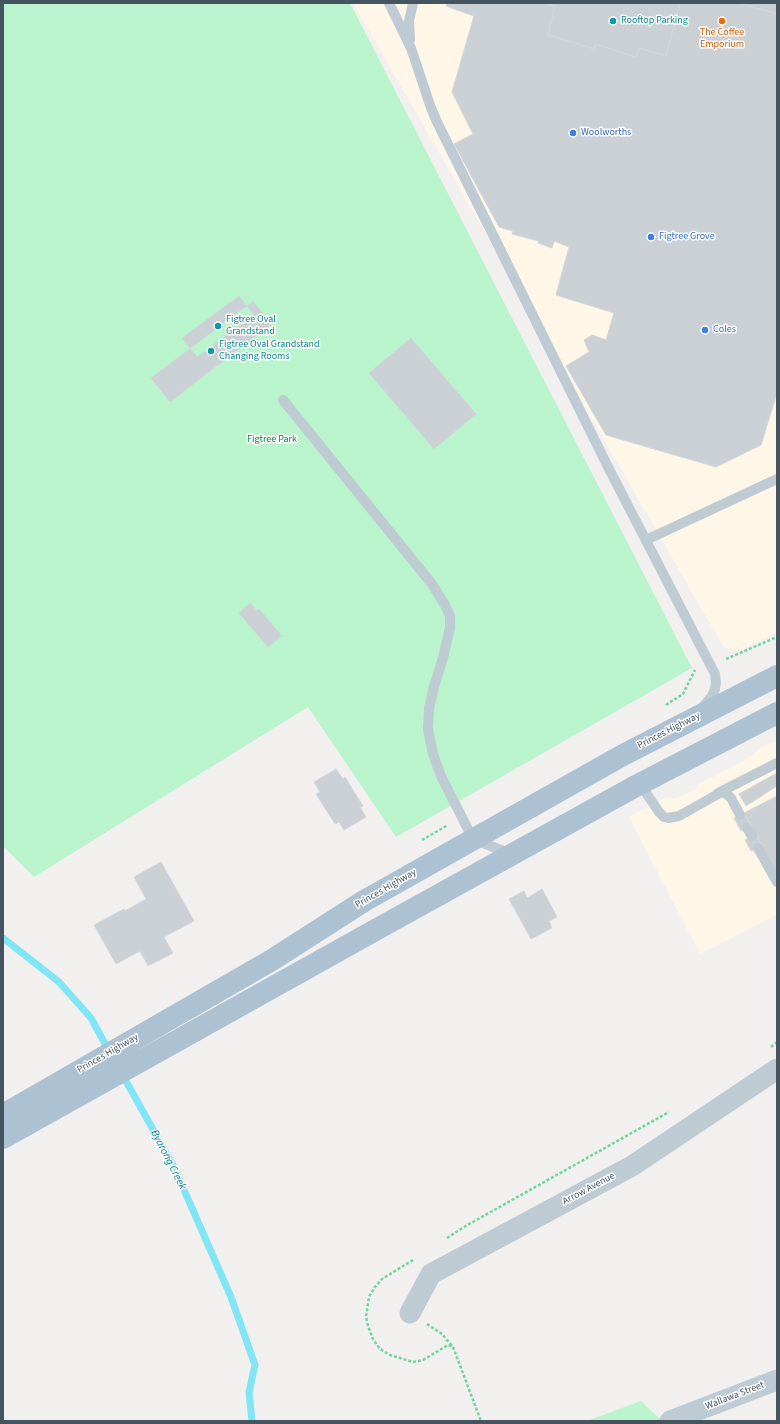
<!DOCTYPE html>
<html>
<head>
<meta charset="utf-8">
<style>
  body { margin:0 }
  #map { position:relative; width:780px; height:1424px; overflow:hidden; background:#f2efef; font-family:"Source Sans 3",sans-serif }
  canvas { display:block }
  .frame { position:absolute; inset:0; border:4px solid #45555f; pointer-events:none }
</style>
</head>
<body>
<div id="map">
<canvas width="780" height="1424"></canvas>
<div class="frame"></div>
</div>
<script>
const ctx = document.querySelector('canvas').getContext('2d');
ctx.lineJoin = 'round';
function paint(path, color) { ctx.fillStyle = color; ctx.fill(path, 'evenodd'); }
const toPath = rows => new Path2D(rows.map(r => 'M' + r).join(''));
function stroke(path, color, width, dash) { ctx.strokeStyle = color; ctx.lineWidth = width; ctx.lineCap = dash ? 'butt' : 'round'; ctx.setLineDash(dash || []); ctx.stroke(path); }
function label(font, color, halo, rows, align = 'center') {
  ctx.font = font + ' "Source Sans 3",sans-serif'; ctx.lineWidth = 3; ctx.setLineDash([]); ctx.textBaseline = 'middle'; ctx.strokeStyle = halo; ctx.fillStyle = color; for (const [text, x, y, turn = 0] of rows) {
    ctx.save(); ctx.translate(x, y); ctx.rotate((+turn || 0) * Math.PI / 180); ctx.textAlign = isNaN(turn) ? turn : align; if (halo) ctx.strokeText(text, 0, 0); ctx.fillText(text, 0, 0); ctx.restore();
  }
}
paint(toPath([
  [353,3,777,3,777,632,743,649,724,648],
  [777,740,777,915,700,954,629,817,665,798,677,798,696,789,699,784,744,761,762,747]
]), '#fef6e7');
paint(toPath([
  [3,3,350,3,692,668,396,837,308,707,34,877,3,846],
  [641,1401,662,1421,587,1421]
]), '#b9f4cc');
stroke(toPath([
  [3,938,59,982,91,1018,109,1051],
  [122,1074,174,1167,231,1297,255,1365,249,1392,252,1421]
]), '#81e5f6', 7);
const building = toPath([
  [447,3,544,3,555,6,548,35,594,49,595,44,636,57,639,48,666,56,680,3,739,3,777,14,777,393,761,445,716,467,606,435,566,366,589,352,584,340,592,335,606,340,614,313,556,295,569,247,554,241,552,248,538,243,539,241,512,234,513,231,499,227,454,144,473,134,452,92,474,16,446,6,447,3],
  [544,3,680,3,666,56,639,48,636,57,595,44,594,49,548,35,555,6,544,3],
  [739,3,777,3,777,14,739,3],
  [239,296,254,315,197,357,182,338,239,296],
  [253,301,271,324,170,402,151,378,253,301],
  [411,338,476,414,434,449,369,373,411,338],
  [250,603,257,611,259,609,282,636,268,647,239,613,250,603],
  [336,769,343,779,345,777,363,806,360,807,366,817,344,830,339,822,335,824,316,794,320,792,314,782,336,769],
  [777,773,777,786,746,806,739,794,777,773],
  [777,796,777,872,776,873,744,813,777,796],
  [740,815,746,816,753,829,747,828,741,831,734,818,740,815],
  [752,836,757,837,764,849,758,848,751,851,745,840,752,836],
  [161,862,194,921,164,937,173,953,148,966,140,951,116,964,94,925,124,909,125,911,146,899,134,877,161,862],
  [542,889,557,917,549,921,552,928,531,939,509,899,524,891,527,898,542,889]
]);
paint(building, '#cbd0d5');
stroke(building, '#d3d6dc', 1);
stroke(toPath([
  [726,659,777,637],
  [666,705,683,694,695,670],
  [422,840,448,825],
  [771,1047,777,1042],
  [447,1238,464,1227,669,1112],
  [413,1260,382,1279,375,1287,369,1297,366,1317,368,1326,373,1339,380,1349,390,1355,413,1362,423,1360,448,1345,453,1347],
  [427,1324,442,1334,453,1347,481,1421]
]), '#6dd69c', 2.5, [3, 2]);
stroke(toPath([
  [389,3,411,48,431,108,437,122,609,469,715,674,716,683,715,689,712,696,703,707],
  [410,40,409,21,413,3],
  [283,400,432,584,445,605,450,616,450,628,443,658,434,687,429,708,428,729,433,754,441,776,473,839,511,854],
  [646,540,777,479],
  [640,784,659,812,664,817,668,818,679,816,718,794,724,792,731,798,740,815],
  [718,793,777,763],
  [747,828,752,836],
  [758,848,777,882]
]), '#becbd3', 10);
stroke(toPath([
  [410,1313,431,1274,632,1166,777,1069],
  [670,1421,777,1380]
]), '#becbd3', 21);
stroke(toPath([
  [3,1115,272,960,364,901,623,755,777,676],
  [3,1138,388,923,632,788,777,713]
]), '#acc1d1', 22);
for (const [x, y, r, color] of [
  [613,21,4,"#0f9aa8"],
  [722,21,4,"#e8710a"],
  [573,133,4,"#3f7fe0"],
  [651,237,4,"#3f7fe0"],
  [218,326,4,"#0f9aa8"],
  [705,330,4,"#3f7fe0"],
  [211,351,4,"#0f9aa8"]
]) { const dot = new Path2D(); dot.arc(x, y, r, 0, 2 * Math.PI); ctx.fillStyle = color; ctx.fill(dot); stroke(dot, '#fff', 1.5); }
label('10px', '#0d838f', '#fff', [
  ["Rooftop Parking",621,21],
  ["Figtree Oval",226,320],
  ["Grandstand",226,332],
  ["Figtree Oval Grandstand",219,345],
  ["Changing Rooms",219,357]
], 'left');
label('10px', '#c56008', '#fff', [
  ["The Coffee",722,33],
  ["Emporium",722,45]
]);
label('10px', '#366cbe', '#fff', [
  ["Woolworths",581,133],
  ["Figtree Grove",659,237],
  ["Coles",713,330]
], 'left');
label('10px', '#0c8440', '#fff', [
  ["Figtree Park",272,440]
]);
label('10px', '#45555f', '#fff', [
  ["Princes Highway",669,731,-27],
  ["Princes Highway",386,889,-30],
  ["Princes Highway",108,1054,-30],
  ["Arrow Avenue",589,1189,-28],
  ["Wallawa Street",735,1396,-21]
]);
label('italic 11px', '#038196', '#fff', [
  ["Byarong Creek",168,1160,63]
]);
</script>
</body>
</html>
